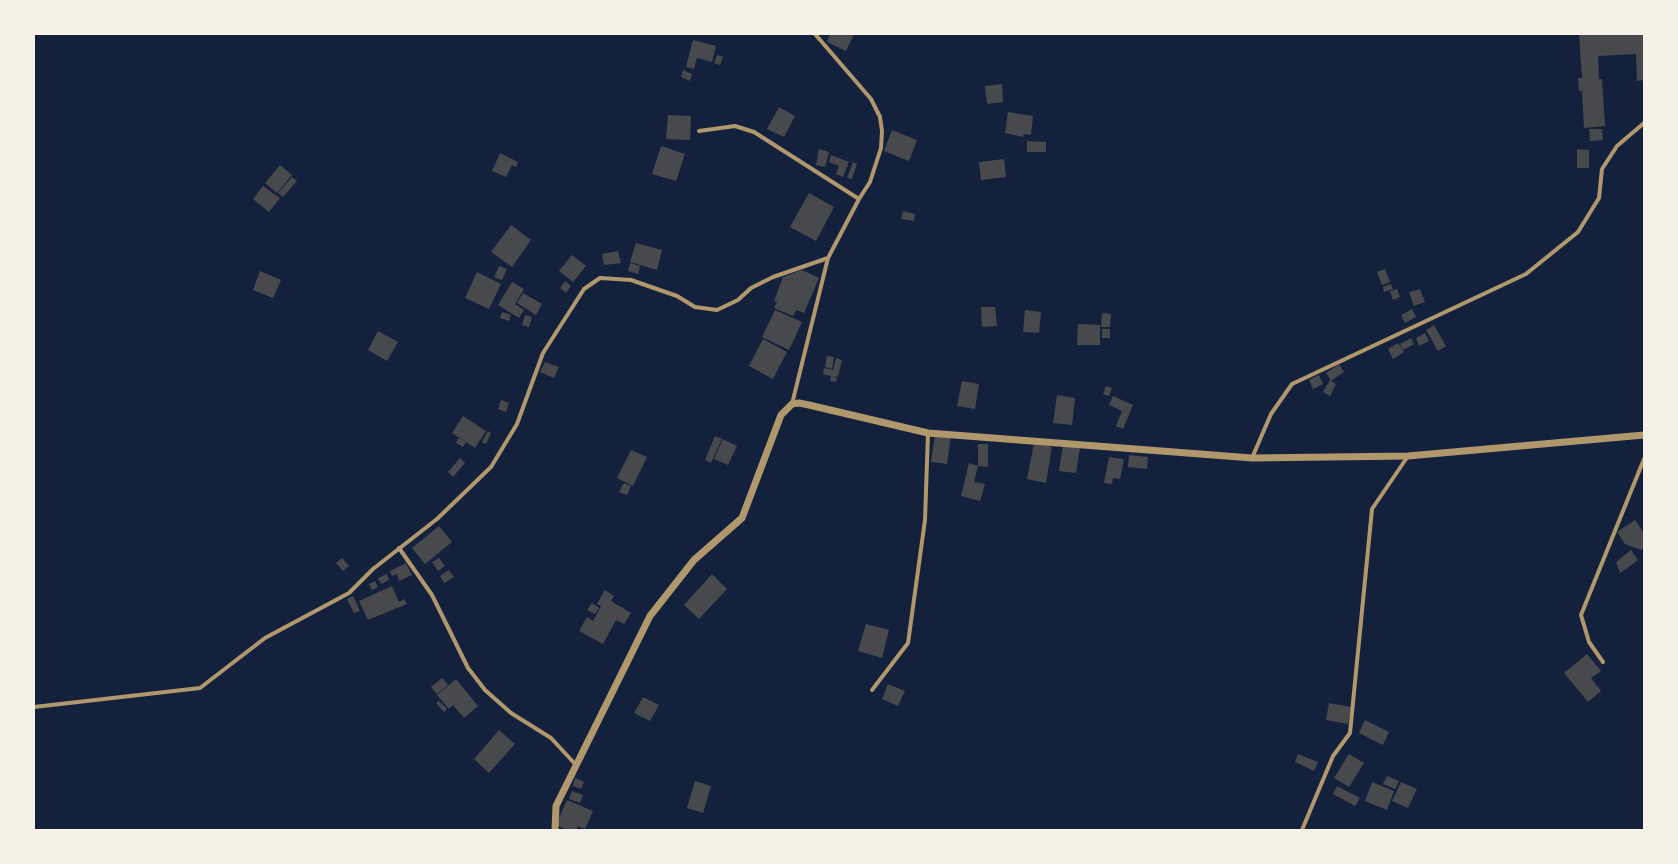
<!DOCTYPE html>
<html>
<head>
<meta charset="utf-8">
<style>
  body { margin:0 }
  #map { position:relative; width:1678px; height:864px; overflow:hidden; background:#14213d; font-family:Jost,sans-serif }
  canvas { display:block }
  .frame { position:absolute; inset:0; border:35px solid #f6f1e7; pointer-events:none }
</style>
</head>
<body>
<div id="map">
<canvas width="1678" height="864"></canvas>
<div class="frame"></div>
</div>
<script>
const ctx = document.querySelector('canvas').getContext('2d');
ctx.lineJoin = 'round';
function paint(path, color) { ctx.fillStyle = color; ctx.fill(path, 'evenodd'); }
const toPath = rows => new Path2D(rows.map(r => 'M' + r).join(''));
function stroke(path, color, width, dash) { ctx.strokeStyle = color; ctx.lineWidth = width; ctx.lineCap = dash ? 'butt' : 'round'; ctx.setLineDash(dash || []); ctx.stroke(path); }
paint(toPath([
  [830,34,854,34,846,51,827,42],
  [1579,34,1644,35,1644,80,1637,81,1636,54,1598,56,1599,79,1602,79,1605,126,1584,128,1582,91,1579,91,1578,78,1582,78],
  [693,40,716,46,712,62,697,58,694,69,686,67],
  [717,55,723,57,720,65,714,63],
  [683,70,692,74,690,81,681,77],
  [1002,84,1003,102,987,104,985,86],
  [779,107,795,116,784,137,767,129],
  [1008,112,1033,116,1031,135,1024,134,1023,137,1005,133],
  [668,115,691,116,690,140,666,139],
  [1589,129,1602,129,1603,140,1590,141],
  [892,130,917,140,909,161,884,151],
  [1027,141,1046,142,1046,152,1027,152],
  [661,146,685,154,676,181,652,174],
  [819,149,829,152,825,167,816,165],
  [1577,149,1589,150,1589,168,1577,168],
  [500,153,518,162,516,167,512,165,506,177,492,171],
  [831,155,849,162,843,177,836,174,839,166,829,162],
  [1004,159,1006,177,981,180,979,162],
  [853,162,857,164,852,179,847,178],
  [280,165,292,175,277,193,265,183],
  [292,177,297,181,283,197,278,193],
  [263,186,280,198,269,212,253,199],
  [809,193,834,207,816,241,790,227],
  [903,211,915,214,914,221,901,219],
  [511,225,531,240,512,267,491,252],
  [636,243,662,250,657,270,630,262],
  [618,251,621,263,604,265,602,254],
  [572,255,586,266,573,282,559,271],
  [630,263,640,266,638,274,628,271],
  [499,266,507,269,502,280,494,277],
  [1385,269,1390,282,1382,285,1377,272],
  [802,270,819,278,804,313,796,310,793,316,774,308,777,302,774,301,783,277],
  [260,271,281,280,273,298,253,290],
  [477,272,501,284,489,309,465,298],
  [565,281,571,286,566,293,560,288],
  [512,282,524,289,515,304,524,310,519,318,498,305],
  [1391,284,1393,289,1384,292,1383,287],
  [1397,289,1400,297,1393,300,1390,291],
  [1420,289,1425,302,1414,306,1409,292],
  [523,293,542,304,536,315,517,303],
  [981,307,995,307,997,326,982,327],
  [1412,309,1416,317,1405,323,1401,315],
  [775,310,802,322,789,350,762,337],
  [1025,310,1041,312,1039,333,1023,332],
  [502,312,511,315,509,321,500,318],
  [1102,313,1111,314,1110,327,1101,327],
  [525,315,532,317,529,327,522,325],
  [1078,324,1100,325,1100,345,1077,345],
  [1434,325,1446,346,1438,351,1426,330],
  [1102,329,1110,329,1110,338,1102,338],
  [378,331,398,342,387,361,368,350],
  [1425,333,1429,341,1419,346,1416,338],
  [1411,338,1414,344,1403,350,1400,344],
  [763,339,787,352,773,379,749,366],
  [1398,343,1404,352,1393,359,1388,349],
  [827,356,834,357,832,369,825,367],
  [836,358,842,360,838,377,833,376,837,378,836,382,830,381,831,376,823,374,824,368,833,370],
  [545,362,559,367,554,378,540,372],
  [1339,364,1344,372,1331,381,1326,373],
  [1319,375,1323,384,1313,389,1309,380],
  [1330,380,1336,384,1330,396,1323,392],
  [962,381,979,384,975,409,957,406],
  [1106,386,1112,388,1109,396,1103,394],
  [1057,395,1075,398,1072,425,1053,423],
  [1113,396,1133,405,1123,429,1116,426,1122,411,1109,405],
  [501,400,509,403,506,412,498,409],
  [463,416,486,431,475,448,452,433],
  [488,431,491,433,486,444,482,442],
  [935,434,951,436,947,464,931,462],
  [715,436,722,439,711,463,705,460],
  [458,438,466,442,463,447,456,443],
  [723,439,737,446,728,465,714,459],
  [1034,443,1052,447,1046,483,1027,479],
  [978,444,988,444,988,467,978,466],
  [1063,445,1080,448,1076,473,1059,471],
  [631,450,647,457,633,486,617,478],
  [1129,455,1148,457,1147,469,1128,467],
  [1109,457,1124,459,1120,479,1113,478,1112,484,1104,483],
  [460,458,465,463,453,477,448,472],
  [969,463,978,466,974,482,985,484,980,501,961,496],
  [624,483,631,486,627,495,619,492],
  [1635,520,1644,533,1644,548,1641,550,1625,544,1617,532],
  [439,526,452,542,425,564,412,548],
  [1631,550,1638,560,1620,573,1616,562],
  [342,558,349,566,343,571,336,563],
  [439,558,445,566,438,571,432,562],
  [406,563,412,575,399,581,397,574,392,576,390,571],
  [449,570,454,577,444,583,440,576],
  [387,574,389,580,381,584,378,578],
  [712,574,727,589,699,619,684,605],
  [375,581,378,587,372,590,369,584],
  [392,586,399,602,404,599,407,604,368,620,359,601],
  [605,590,614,596,611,601,631,613,624,624,616,620,603,644,579,631,587,617,593,621,601,606,597,604],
  [353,596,360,611,354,613,347,599],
  [592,603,599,608,595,614,587,610],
  [866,624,889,630,882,658,858,651],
  [1587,654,1601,671,1591,678,1601,691,1588,702,1564,673],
  [442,678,448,685,437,694,431,687],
  [456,679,478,706,464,718,453,705,449,709,437,695],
  [888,684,905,691,898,706,882,699],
  [643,697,659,705,650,721,634,713],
  [439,701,447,709,444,712,436,703],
  [1329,703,1351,707,1348,724,1326,720],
  [1365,720,1389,732,1383,745,1359,733],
  [499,730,515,744,489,773,474,759],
  [1298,754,1318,762,1314,771,1295,762],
  [1349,754,1364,763,1349,787,1334,778],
  [1387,776,1399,781,1395,789,1383,784],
  [575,778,584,782,581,789,573,786],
  [695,781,711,786,703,813,687,808],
  [1372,782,1394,791,1387,810,1365,801],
  [1401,782,1417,789,1408,808,1392,801],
  [1337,786,1360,798,1355,806,1333,794],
  [572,791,583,795,580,803,569,799],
  [567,800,593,811,585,829,578,826,576,830,567,830,556,825]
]), '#48494c');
stroke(toPath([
  [699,131,735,126,754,132,859,199],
  [792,404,828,258,859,199,870,182,881,148,882,131,880,117,871,99,815,34],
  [1252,458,1271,414,1292,384,1526,274,1578,232,1599,198,1602,169,1617,146,1644,123],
  [399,548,432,595,468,668,485,690,511,713,551,738,576,765],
  [1603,662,1589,642,1581,615,1644,459],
  [872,690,908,643,925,520,928,433],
  [34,707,200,688,265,638,349,593,373,569,437,519,491,467,517,424,543,353,584,289,600,278,631,280,677,296,695,307,717,310,738,300,751,288,773,277,828,258],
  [1302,830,1333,756,1350,733,1372,509,1408,456]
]), '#b1986c', 4);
stroke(toPath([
  [555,830,556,806,650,616,694,560,742,518,781,415,792,404,799,403,809,405,928,433,1252,458,1408,456,1644,435]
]), '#b1986c', 7);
</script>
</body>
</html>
